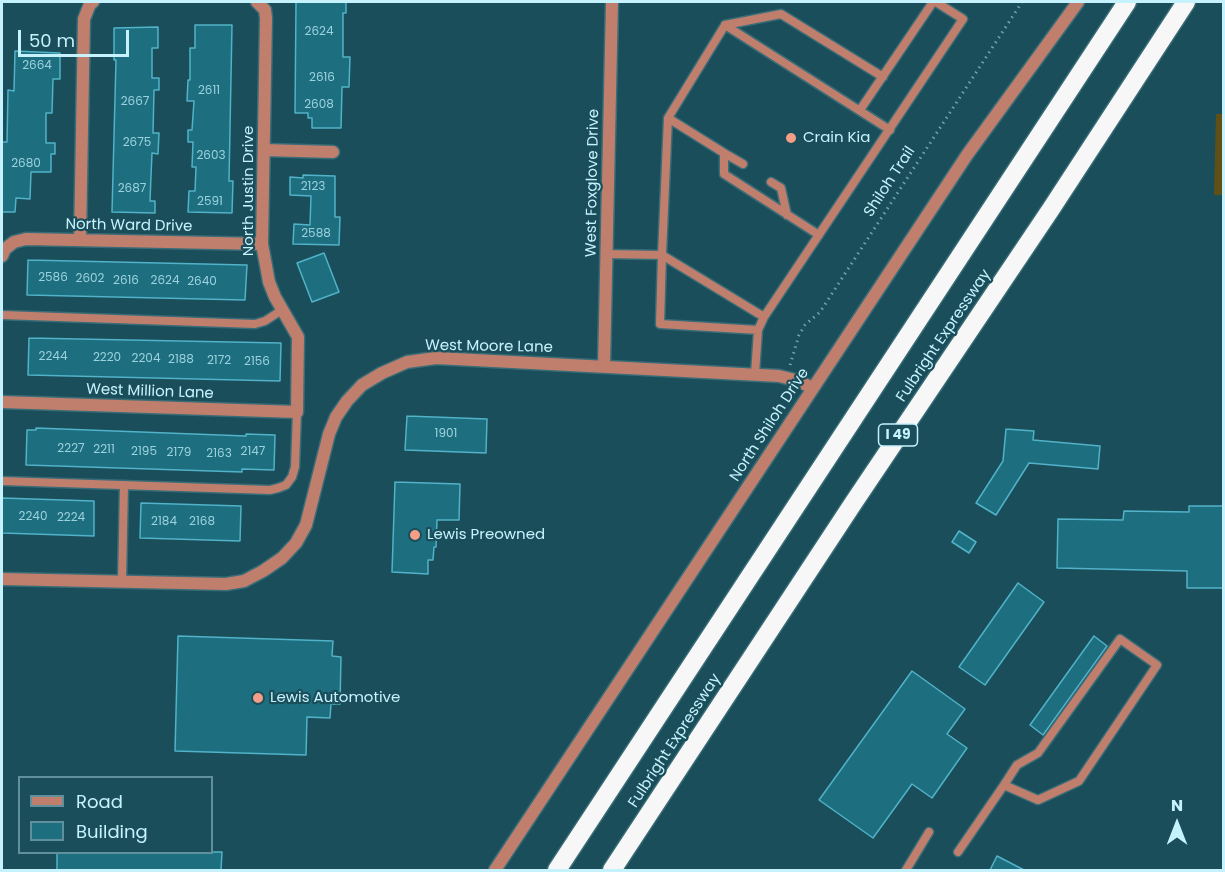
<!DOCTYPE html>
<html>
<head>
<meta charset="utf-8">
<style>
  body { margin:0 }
  #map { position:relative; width:1225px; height:872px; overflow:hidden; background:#1a4e5a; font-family:Poppins,sans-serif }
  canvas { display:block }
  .frame { position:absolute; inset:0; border:3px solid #c6f2fd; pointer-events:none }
  .legend { position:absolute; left:18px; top:776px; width:195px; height:78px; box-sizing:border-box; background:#1a4e5a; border:2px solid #5f909b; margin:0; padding:8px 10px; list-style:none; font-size:18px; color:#c6f2fd }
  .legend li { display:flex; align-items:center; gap:12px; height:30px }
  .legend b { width:30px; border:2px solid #5f909b }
  .north { position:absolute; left:1147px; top:794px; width:60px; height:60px; -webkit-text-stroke:4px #1a4e5a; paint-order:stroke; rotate:0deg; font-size:16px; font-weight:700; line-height:24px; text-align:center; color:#c6f2fd }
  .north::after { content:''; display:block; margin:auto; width:21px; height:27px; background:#c6f2fd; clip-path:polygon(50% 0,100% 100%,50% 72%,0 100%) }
  .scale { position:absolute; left:18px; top:30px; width:111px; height:27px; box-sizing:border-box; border:3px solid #c6f2fd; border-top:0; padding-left:8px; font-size:18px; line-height:21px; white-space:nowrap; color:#c6f2fd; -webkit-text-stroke:4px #1a4e5a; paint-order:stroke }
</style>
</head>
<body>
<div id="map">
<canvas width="1225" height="872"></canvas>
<div class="frame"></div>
<ul class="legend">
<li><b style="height:8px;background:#c07e6d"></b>Road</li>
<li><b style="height:16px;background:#1d6f80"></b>Building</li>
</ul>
<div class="north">N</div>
<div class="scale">50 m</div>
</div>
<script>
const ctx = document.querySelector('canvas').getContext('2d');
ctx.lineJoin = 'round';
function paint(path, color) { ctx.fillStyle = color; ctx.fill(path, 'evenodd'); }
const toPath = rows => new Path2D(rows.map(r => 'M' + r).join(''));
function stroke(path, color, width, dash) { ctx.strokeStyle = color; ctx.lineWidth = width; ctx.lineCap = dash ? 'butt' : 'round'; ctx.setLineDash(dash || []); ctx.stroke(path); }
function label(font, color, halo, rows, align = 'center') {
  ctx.font = font + ' Poppins,sans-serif'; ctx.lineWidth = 4.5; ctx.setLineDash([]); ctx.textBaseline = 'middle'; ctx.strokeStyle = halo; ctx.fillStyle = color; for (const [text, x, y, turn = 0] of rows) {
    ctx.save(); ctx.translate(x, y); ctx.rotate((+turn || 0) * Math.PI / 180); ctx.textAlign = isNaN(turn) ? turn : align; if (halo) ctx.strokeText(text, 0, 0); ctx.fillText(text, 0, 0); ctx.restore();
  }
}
paint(toPath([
  [1216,114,1223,114,1223,195,1214,195]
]), '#5f5115');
const building = toPath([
  [296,2,346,2,346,13,343,13,343,57,350,57,349,87,342,87,341,128,312,128,312,118,308,118,308,113,295,113,296,2],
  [195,25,232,25,229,181,233,181,232,213,188,212,189,191,195,191,196,167,192,167,193,142,188,142,188,130,192,130,194,101,187,101,188,80,190,80,190,48,195,48,195,25],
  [158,27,158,48,152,48,152,78,159,78,159,90,154,90,153,133,159,133,158,154,152,153,151,176,150,201,155,201,155,213,112,212,116,60,114,60,114,28,158,27],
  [15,51,60,53,60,79,53,79,52,113,46,113,46,143,55,143,55,154,51,154,51,172,31,172,30,199,16,198,15,212,2,212,2,142,7,142,8,90,14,91,15,51],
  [303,175,335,176,335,217,340,217,339,245,293,244,294,224,310,225,311,196,290,195,290,177,303,178,303,175],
  [324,253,339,292,312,302,297,263,324,253],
  [28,260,247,265,245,300,27,295,28,260],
  [29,338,281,343,280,381,28,375,29,338],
  [407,416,487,419,486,453,405,450,407,416],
  [36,428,246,436,246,434,275,435,274,470,242,469,242,472,26,465,27,430,36,430,36,428],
  [1006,429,1034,431,1033,440,1100,446,1098,469,1029,463,996,515,976,503,1003,461,1006,429],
  [395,482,460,484,459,520,437,520,436,547,434,547,433,560,428,560,428,574,392,572,395,482],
  [2,498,94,501,94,536,2,533,2,498],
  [141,503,241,506,240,541,140,538,141,503],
  [1189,506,1224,506,1224,588,1187,588,1187,571,1057,568,1058,519,1123,520,1124,511,1189,512,1189,506],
  [959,531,976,542,969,553,952,542,959,531],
  [1018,583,1044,602,985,685,959,667,1018,583],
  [178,636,333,641,332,656,341,657,340,704,331,704,330,718,307,717,306,755,175,751,178,636],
  [1094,636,1107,646,1043,735,1030,725,1094,636],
  [912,671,965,709,947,734,967,748,932,798,912,784,873,838,819,800,912,671],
  [57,852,222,852,221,870,57,870,57,852],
  [997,856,1024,870,990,870,997,856]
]);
paint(building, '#1d6f80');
stroke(building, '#51b2c8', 1.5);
const service = toPath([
  [725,25,781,14,883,77],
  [860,110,933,2],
  [668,118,724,153,724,174,819,235],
  [724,153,743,164],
  [771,182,781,188,787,215],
  [606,254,662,255,660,324,758,330],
  [2,315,255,324,265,321,282,310],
  [764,317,662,255,668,118,725,25,890,130],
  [755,374,758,330,764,317,963,19,936,2],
  [2,481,270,490,278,488,286,485,292,477,295,467,297,412],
  [122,582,124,485],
  [958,852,1004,785,1038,800,1079,781,1157,665,1120,639,1038,753,1017,765,1004,785],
  [906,870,929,832]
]);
const minor = toPath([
  [264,150,333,152],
  [80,240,84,19,90,4,93,2],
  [2,256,5,249,14,242,26,239,262,244],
  [604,366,612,2],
  [2,402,297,412,298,337,275,297,269,282,262,244,266,18,265,10,257,2],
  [2,579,226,584,244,581,263,571,282,558,296,543,306,525,329,434,336,417,347,401,362,385,382,373,407,362,436,358,779,376,799,381,812,388]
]);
const tertiary = toPath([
  [495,870,967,155,1078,2]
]);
const motorway = toPath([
  [557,870,1127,2],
  [612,870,854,502,1051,209,1186,2]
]);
stroke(service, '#396c77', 11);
stroke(minor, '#396c77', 15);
stroke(tertiary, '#396c77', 15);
stroke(motorway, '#396c77', 21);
stroke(toPath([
  [790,365,799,335,805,325,820,312,1022,2]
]), '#73a3ae', 3, [1.5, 4.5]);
stroke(service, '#c07e6d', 8);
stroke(minor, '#c07e6d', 12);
stroke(tertiary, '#c07e6d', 12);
stroke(motorway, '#f7f7f7', 18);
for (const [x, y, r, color] of [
  [791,138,6,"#f49e88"],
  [415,535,6,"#f49e88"],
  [258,698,6,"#f49e88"]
]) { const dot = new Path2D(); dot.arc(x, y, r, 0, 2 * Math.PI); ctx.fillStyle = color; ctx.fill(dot); stroke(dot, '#1a4e5a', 2); }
label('12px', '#9cd1de', null, [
  ["2624",319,32],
  ["2664",37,66],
  ["2616",322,78],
  ["2611",209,91],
  ["2667",135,102],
  ["2608",319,105],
  ["2675",137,143],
  ["2603",211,156],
  ["2680",26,164],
  ["2123",313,187],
  ["2687",132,189],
  ["2591",210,202],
  ["2588",316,234],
  ["2586",53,278],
  ["2602",90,279],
  ["2616",126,281],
  ["2624",165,281],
  ["2640",202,282],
  ["2244",53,357],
  ["2220",107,358],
  ["2204",146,359],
  ["2188",181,360],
  ["2172",219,361],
  ["2156",257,362],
  ["1901",446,434],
  ["2227",71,449],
  ["2211",104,450],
  ["2195",144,452],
  ["2147",253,452],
  ["2179",179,453],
  ["2163",219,454],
  ["2240",33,517],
  ["2224",71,518],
  ["2184",164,522],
  ["2168",202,522]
]);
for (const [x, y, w] of [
  [898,435,39]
]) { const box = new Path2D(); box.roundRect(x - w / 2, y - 11, w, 22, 4.5); ctx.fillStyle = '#1a4e5a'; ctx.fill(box); stroke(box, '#c6f2fd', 1.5); }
label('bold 14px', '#c6f2fd', null, [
  ["I 49",898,435]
]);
label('15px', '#c6f2fd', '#1a4e5a', [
  ["Crain Kia",803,138],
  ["Lewis Preowned",427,535],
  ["Lewis Automotive",270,698]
], 'left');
label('15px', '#c6f2fd', '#1a4e5a', [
  ["Shiloh Trail",890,182,-57],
  ["West Foxglove Drive",593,183,-89],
  ["North Justin Drive",249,191,-90],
  ["North Ward Drive",129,226,1],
  ["Fulbright Expressway",944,336,-56],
  ["West Moore Lane",489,347,1],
  ["West Million Lane",150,392,2],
  ["North Shiloh Drive",770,425,-57],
  ["Fulbright Expressway",675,741,-57]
]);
</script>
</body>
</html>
